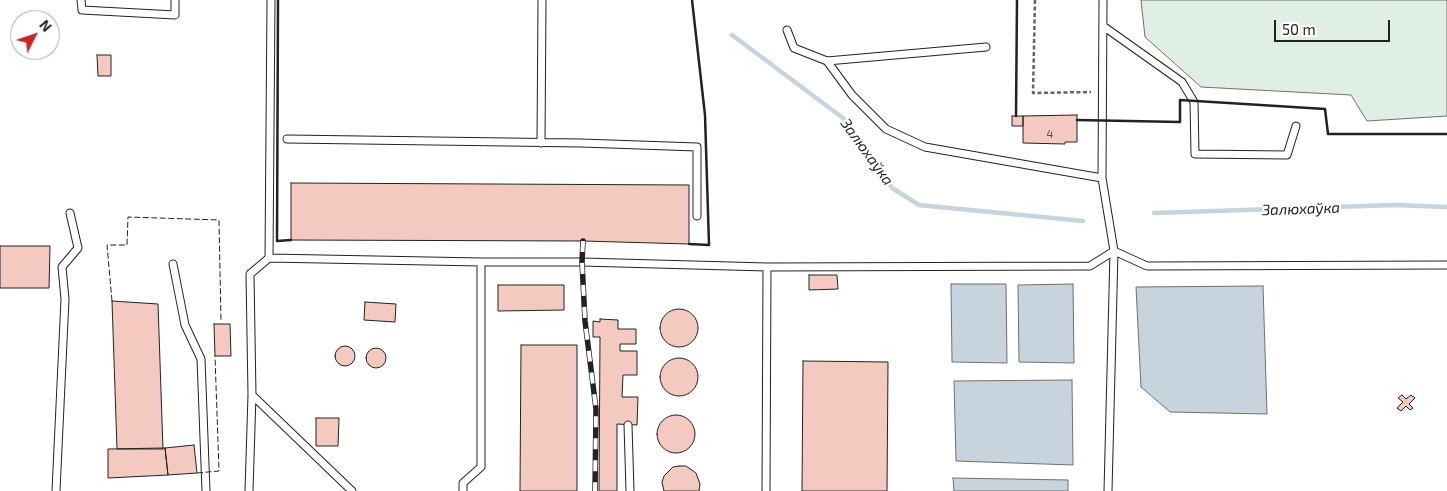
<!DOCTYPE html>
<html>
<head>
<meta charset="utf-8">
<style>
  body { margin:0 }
  #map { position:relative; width:1447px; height:491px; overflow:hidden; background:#fff; font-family:"Exo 2",sans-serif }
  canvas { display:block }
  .north { position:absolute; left:10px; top:10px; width:50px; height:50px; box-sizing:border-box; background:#fff; border:1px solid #a7a7a7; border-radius:50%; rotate:49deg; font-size:14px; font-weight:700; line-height:20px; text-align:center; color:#222 }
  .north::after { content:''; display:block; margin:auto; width:18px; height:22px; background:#c62828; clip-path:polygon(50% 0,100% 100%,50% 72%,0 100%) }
  .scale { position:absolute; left:1274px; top:20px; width:116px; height:22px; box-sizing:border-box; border:2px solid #222; border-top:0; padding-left:6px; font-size:15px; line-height:18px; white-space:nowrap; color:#222; -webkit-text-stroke:4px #fff; paint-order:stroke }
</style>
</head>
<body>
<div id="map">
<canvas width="1447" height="491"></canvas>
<div class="north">N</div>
<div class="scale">50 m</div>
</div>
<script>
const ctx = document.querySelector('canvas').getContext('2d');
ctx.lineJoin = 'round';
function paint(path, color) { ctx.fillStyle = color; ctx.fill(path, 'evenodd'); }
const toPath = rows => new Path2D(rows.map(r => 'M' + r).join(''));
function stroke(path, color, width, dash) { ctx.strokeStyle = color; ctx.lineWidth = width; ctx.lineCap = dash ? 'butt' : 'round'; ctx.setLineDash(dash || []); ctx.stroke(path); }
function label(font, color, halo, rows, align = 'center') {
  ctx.font = font + ' "Exo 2",sans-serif'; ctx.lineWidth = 4; ctx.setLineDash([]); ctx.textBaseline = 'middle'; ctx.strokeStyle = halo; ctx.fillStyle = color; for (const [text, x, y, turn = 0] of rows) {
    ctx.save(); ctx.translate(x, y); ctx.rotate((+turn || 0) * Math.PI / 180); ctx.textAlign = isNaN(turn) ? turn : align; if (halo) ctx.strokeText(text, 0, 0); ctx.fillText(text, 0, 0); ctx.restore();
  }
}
const green = toPath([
  [1141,0,1447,0,1447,116,1367,121,1351,95,1201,87,1145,37,1141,0]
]);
paint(green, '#e0efe3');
stroke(green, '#6f6f6f', 1);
const water = toPath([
  [951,284,1006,284,1007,363,952,362,951,284],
  [1073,284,1074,363,1019,362,1018,285,1073,284],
  [1263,286,1267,414,1170,412,1141,387,1136,287,1263,286],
  [1072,380,1073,465,956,461,954,381,1072,380],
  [953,478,1068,480,1068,491,954,491,953,478]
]);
paint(water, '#c7d3dd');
stroke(water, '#6f6f6f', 1);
stroke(toPath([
  [732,35,843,118,892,188,919,205,1083,221],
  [1154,213,1395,205,1447,207]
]), '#c7d3dd', 4.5);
const building = toPath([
  [97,55,111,55,111,76,98,76,97,55],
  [1077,115,1077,142,1065,142,1065,144,1023,143,1023,116,1077,115],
  [1012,116,1023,116,1023,126,1012,126,1012,116],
  [291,183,689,185,689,244,583,241,291,240,291,183],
  [0,246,50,246,49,288,0,288,0,246],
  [809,275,837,275,838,289,809,290,809,275],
  [498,285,564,285,564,310,498,311,498,285],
  [112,301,158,304,163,449,117,449,112,301],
  [365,302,396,304,395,322,364,320,365,302],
  '660 328a19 19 0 1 1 38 0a19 19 0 1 1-38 0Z',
  [600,319,618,320,618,329,636,329,636,344,620,344,620,351,637,351,637,375,623,375,622,397,638,397,637,425,617,424,617,491,599,491,600,337,593,337,593,321,600,322,600,319],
  [214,324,230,324,231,356,215,356,214,324],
  [521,345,577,345,577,491,520,491,521,345],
  '335 356a10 10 0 1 1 20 0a10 10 0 1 1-20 0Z',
  '366 358a10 10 0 1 1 20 0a10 10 0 1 1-20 0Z',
  '660 377a19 19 0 1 1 38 0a19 19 0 1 1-38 0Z',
  [803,361,888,362,887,491,802,491,803,361],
  [1402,395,1406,399,1411,395,1415,398,1409,404,1413,408,1410,410,1406,406,1401,411,1397,408,1403,402,1398,398,1402,395],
  '657 434a19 19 0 1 1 38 0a19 19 0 1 1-38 0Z',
  [316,418,339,418,338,446,316,446,316,418],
  [194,445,197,473,168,475,165,448,194,445],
  [165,448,168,475,108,478,108,449,165,448],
  [679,466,686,466,696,473,700,484,699,491,664,491,662,482,664,476,673,467,679,466]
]);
paint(building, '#f3c9c0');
stroke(building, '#222', 1);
const lane = toPath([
  [81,0,82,10,175,15,175,0],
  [1103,0,1102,178,1114,251,1108,491],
  [1103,26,1182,82,1194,102,1195,154,1287,155,1296,126],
  [787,30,794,48,827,61,986,47],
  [827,61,852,95,886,129,925,147,1102,178],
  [287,139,581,143,697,147,697,216],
  [541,143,542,0],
  [269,258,481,262,582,262,767,267,1090,266,1114,251,1147,266,1447,265],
  [173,264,185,325,201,359,206,491],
  [252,395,352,491],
  [628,425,630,491],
  [56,491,65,299,62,267,78,248,70,213],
  [249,491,252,395,250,274,269,258,271,0],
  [463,491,463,483,481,467,481,262],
  [766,491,767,267]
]);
stroke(lane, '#222', 9);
stroke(toPath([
  [1035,0,1033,93,1091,92]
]), '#646464', 2.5, [4, 2.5]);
stroke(lane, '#fff', 7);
const rail = toPath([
  [583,241,582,262,585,321,596,409,595,491]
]);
stroke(rail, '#222', 5.5);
stroke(rail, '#fff', 4, [11]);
stroke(toPath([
  [112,301,107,245,127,245,128,217,219,220,221,322],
  [197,473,219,471,215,356]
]), '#222', 1, [6, 2.5]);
stroke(toPath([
  [278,0,277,241,291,240],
  [1016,116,1017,0],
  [1077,120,1180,122,1180,100,1325,109,1328,134,1447,134],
  [689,244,709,245,705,115,692,0]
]), '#222', 2.5);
label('11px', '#564c4a', null, [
  ["4",1050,134]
]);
label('italic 15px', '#222', '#fff', [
  ["Залюхаўка",867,152,54],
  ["Залюхаўка",1301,209,-2]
]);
</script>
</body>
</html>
